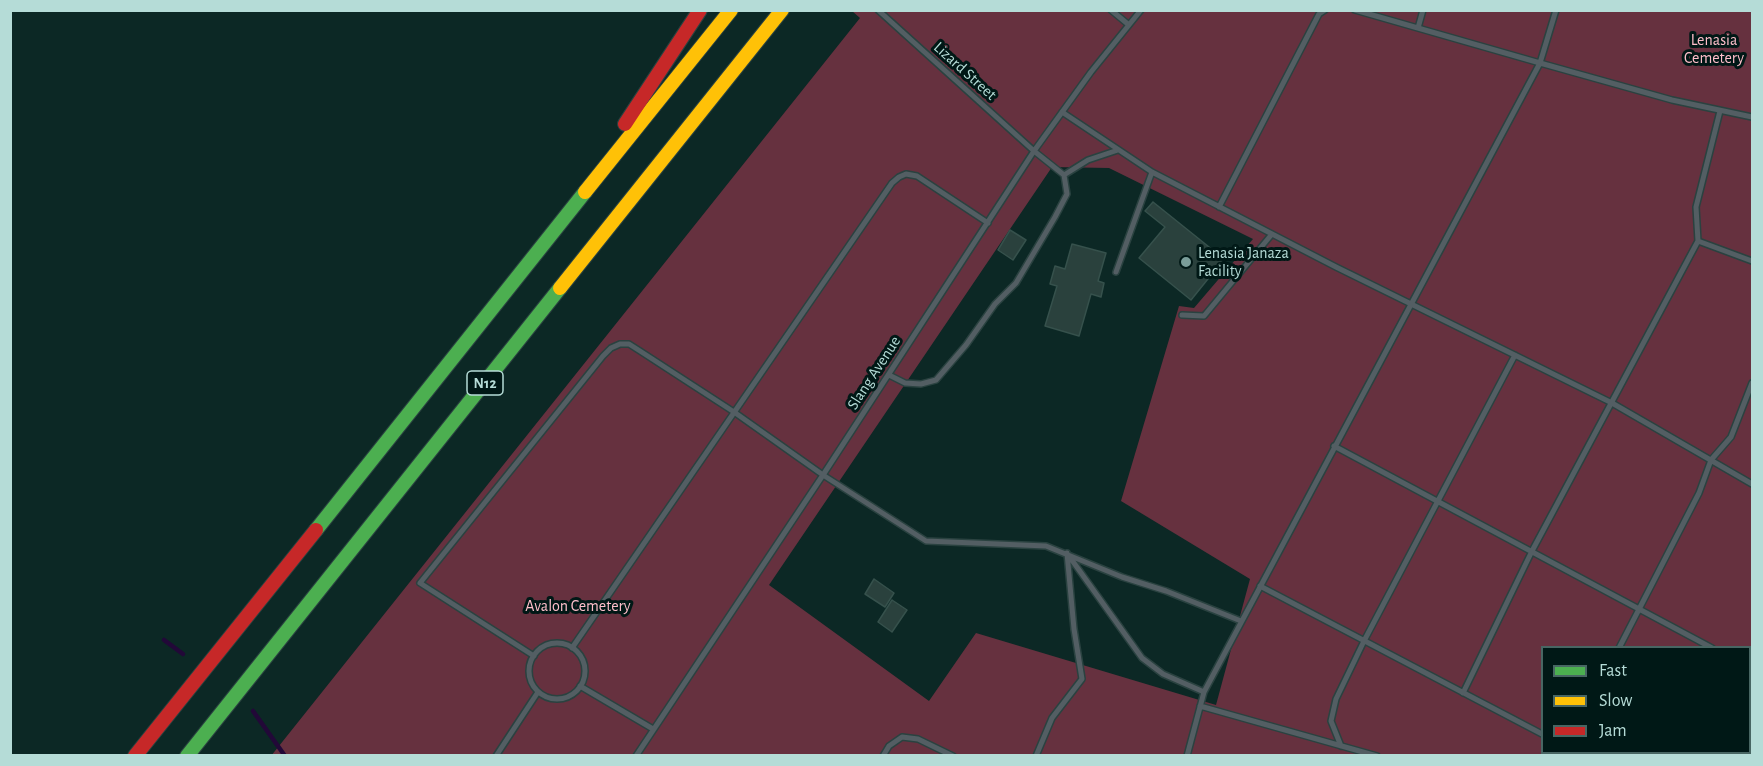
<!DOCTYPE html>
<html>
<head>
<meta charset="utf-8">
<style>
  body { margin:0 }
  #map { position:relative; width:1763px; height:766px; overflow:hidden; background:#0c2825; font-family:"Alegreya Sans",sans-serif }
  canvas { display:block }
  .frame { position:absolute; inset:0; border:12px solid #b5dcd7; pointer-events:none }
  .legend { position:absolute; left:1541px; top:646px; width:210px; height:108px; box-sizing:border-box; background:#001816; border:2px solid #486663; margin:0; padding:8px 10px; list-style:none; font-size:18px; color:#b5dcd7 }
  .legend li { display:flex; align-items:center; gap:12px; height:30px }
  .legend b { width:30px; border:2px solid #486663 }
</style>
</head>
<body>
<div id="map">
<canvas width="1763" height="766"></canvas>
<div class="frame"></div>
<ul class="legend">
<li><b style="height:8px;background:#4caf50"></b>Fast</li>
<li><b style="height:8px;background:#ffc107"></b>Slow</li>
<li><b style="height:8px;background:#c62828"></b>Jam</li>
</ul>
</div>
<script>
const ctx = document.querySelector('canvas').getContext('2d');
ctx.lineJoin = 'round';
function paint(path, color) { ctx.fillStyle = color; ctx.fill(path, 'evenodd'); }
const toPath = rows => new Path2D(rows.map(r => 'M' + r).join(''));
function stroke(path, color, width, dash) { ctx.strokeStyle = color; ctx.lineWidth = width; ctx.lineCap = dash ? 'butt' : 'round'; ctx.setLineDash(dash || []); ctx.stroke(path); }
function label(font, color, halo, rows, align = 'center') {
  ctx.font = font + ' "Alegreya Sans",sans-serif'; ctx.lineWidth = 6; ctx.setLineDash([]); ctx.textBaseline = 'middle'; ctx.strokeStyle = halo; ctx.fillStyle = color; for (const [text, x, y, turn = 0] of rows) {
    ctx.save(); ctx.translate(x, y); ctx.rotate((+turn || 0) * Math.PI / 180); ctx.textAlign = isNaN(turn) ? turn : align; if (halo) ctx.strokeText(text, 0, 0); ctx.fillText(text, 0, 0); ctx.restore();
  }
}
paint(toPath([
  [852,11,1752,11,1752,755,271,756,860,18],
  [1052,167,1109,168,1253,239,1194,308,1179,306,1121,501,1250,579,1216,705,976,633,929,701,769,585],
  [1542,648,1750,648,1750,752,1542,752]
]), '#66313f');
stroke(toPath([
  [164,640,183,654],
  [253,711,285,756]
]), '#220838', 4.5);
const building = toPath([
  [1153,202,1224,259,1191,300,1139,258,1165,227,1145,211,1153,202],
  [1010,230,1026,240,1013,260,998,250,1010,230],
  [1072,244,1106,253,1098,281,1104,283,1101,297,1091,294,1079,336,1045,326,1057,286,1050,284,1055,266,1065,269,1072,244],
  [874,579,894,593,885,607,865,594,874,579],
  [892,600,907,610,892,632,878,622,892,600]
]);
paint(building, '#2a413d');
stroke(building, '#36514c', 1.5);
const lane = toPath([
  [878,10,1034,151,1064,175,1067,194,1055,217,1016,283,995,304,966,345,936,380,921,384,905,383,889,375],
  [1111,10,1129,25],
  [1355,10,1540,63,1556,10],
  [1418,28,1423,10],
  [1062,112,1152,172,1336,267,1612,403,1752,484],
  [1064,175,1088,160,1118,150],
  [1219,207,1319,14,1325,10],
  [1698,241,1752,261],
  [1116,272,1152,172],
  [1182,315,1204,316,1272,234],
  [1334,446,1712,648],
  [1069,556,1142,658,1163,674,1204,692],
  [1260,586,1542,734],
  '529 671a28 28 0 1 1 56 0a28 28 0 1 1-56 0Z',
  [572,648,892,183,899,177,906,174,917,176,988,223],
  [1619,648,1699,493,1711,460,1731,437,1752,383],
  [534,656,420,583,603,356,611,348,620,344,629,344,640,351,734,412,823,475,926,541,1046,546,1122,577,1166,591,1241,621],
  [1750,667,1752,669],
  [580,686,653,729],
  [1463,693,1532,551,1698,241,1696,207,1720,111],
  [1200,706,1377,756],
  [1341,746,1331,721,1336,699,1364,641,1515,355],
  [1578,752,1584,756],
  [496,756,538,692],
  [636,756,823,475,1034,151,1091,72,1141,10],
  [883,756,889,746,902,737,918,739,953,756],
  [1036,756,1052,718,1082,679,1074,629,1067,553],
  [1187,756,1204,692,1540,63,1672,100,1752,117]
]);
const fast = toPath([
  [316,530,585,192],
  [187,756,560,288]
]);
const slow = toPath([
  [585,192,731,10],
  [560,288,782,10]
]);
const jam = toPath([
  [625,124,700,10],
  [135,756,316,530]
]);
stroke(lane, '#2a4240', 8);
stroke(fast, '#2a4240', 16);
stroke(slow, '#2a4240', 16);
stroke(jam, '#2a4240', 16);
stroke(lane, '#535e63', 5);
stroke(fast, '#4caf50', 14);
stroke(slow, '#ffc107', 14);
stroke(jam, '#c62828', 14);
for (const [x, y, r, color] of [
  [1186,262,6,"#7a9d99"]
]) { const dot = new Path2D(); dot.arc(x, y, r, 0, 2 * Math.PI); ctx.fillStyle = color; ctx.fill(dot); stroke(dot, '#001816', 2); }
for (const [x, y, w] of [
  [485,383,36]
]) { const box = new Path2D(); box.roundRect(x - w / 2, y - 12, w, 24, 4.5); ctx.fillStyle = '#001816'; ctx.fill(box); stroke(box, '#b5dcd7', 1.5); }
label('bold 15px', '#b5dcd7', null, [
  ["N12",485,383]
]);
label('16px', '#ffbfcb', '#001816', [
  ["Lenasia",1714,40],
  ["Cemetery",1714,58],
  ["Avalon Cemetery",578,606]
]);
label('16px', '#b5dcd7', '#001816', [
  ["Lizard Street",965,71,42],
  ["Slang Avenue",874,373,-57]
]);
label('16px', '#b5dcd7', '#001816', [
  ["Lenasia Janaza",1198,253],
  ["Facility",1198,271]
], 'left');
</script>
</body>
</html>
